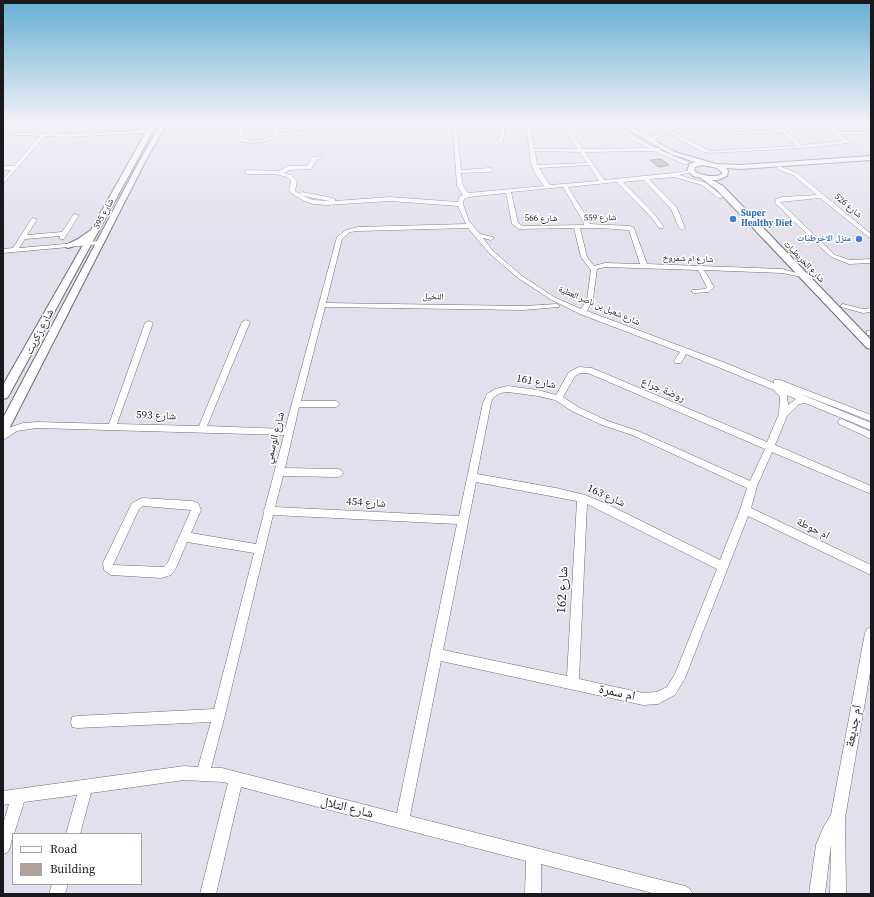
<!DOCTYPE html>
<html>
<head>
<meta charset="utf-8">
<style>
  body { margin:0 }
  #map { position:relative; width:874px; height:897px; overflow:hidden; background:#e3dfed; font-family:"Source Serif 4",serif }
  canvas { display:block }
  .frame { position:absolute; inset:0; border:4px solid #19181d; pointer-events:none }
  .legend { position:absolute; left:12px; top:833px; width:130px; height:52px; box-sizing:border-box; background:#fff; border:1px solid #a3a3a5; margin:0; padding:5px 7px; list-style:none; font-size:12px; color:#19181d }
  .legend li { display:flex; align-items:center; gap:8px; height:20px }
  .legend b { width:20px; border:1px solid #a3a3a5 }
</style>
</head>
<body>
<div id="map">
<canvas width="874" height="897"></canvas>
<div class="frame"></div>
<ul class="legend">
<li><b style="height:5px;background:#fff"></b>Road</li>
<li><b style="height:11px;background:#b1a29e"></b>Building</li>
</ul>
</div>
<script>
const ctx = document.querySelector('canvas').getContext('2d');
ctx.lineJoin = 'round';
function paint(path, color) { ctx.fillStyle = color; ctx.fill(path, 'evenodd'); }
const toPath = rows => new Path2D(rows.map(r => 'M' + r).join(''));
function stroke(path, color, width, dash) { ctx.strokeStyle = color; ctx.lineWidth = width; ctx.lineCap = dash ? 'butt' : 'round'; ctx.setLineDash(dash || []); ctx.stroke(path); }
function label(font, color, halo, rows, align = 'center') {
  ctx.font = font + ' "Source Serif 4","Noto Naskh Arabic",serif'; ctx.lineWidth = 3; ctx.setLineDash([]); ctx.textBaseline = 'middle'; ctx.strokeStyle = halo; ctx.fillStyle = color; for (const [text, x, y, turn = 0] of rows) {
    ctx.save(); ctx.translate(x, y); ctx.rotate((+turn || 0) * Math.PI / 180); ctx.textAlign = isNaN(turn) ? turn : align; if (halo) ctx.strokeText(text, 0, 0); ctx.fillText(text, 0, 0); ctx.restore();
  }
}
const building = toPath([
  [661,159,669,165,659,167,650,160,661,159]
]);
paint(building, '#b1a29e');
stroke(building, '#70625f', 1);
const street = toPath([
  [62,122,66,122,56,134,105,133,113,122,117,122,110,132,160,130,162,131,160,132,65,137,45,136,3,184,3,179,11,170,3,170,3,166,14,166,40,136,3,134,3,132,51,134,62,122],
  [242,122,246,122,242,138,252,141,263,140,272,136,276,122,280,122,278,129,377,122,396,122,394,123,278,132,276,138,264,142,252,143,242,142,238,139,242,122],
  [453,122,464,125,515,122,504,124,505,128,503,141,496,145,494,144,499,140,501,128,499,124,464,127,460,126,457,129,461,170,490,168,493,170,490,172,461,173,463,186,468,193,544,186,536,175,531,164,526,122,530,122,534,149,578,149,560,122,564,122,583,149,649,148,634,141,629,134,631,133,638,139,656,148,661,148,660,150,688,162,688,164,684,164,654,151,585,152,604,180,674,173,692,170,692,172,679,175,706,183,722,196,722,198,718,198,702,185,674,177,649,179,677,208,685,228,682,230,679,228,671,209,644,180,623,182,655,215,664,227,663,228,659,228,651,217,617,182,568,187,589,221,590,224,630,226,634,228,647,264,782,269,805,275,802,277,782,273,704,270,714,287,709,292,694,293,692,292,692,290,705,289,707,287,698,270,605,267,597,269,593,299,587,311,728,364,774,383,774,380,780,380,871,415,871,421,798,393,871,423,871,430,805,403,799,404,787,416,775,445,871,486,871,494,772,452,757,486,751,508,871,565,871,575,748,516,685,678,675,695,658,704,643,705,441,661,410,816,685,886,690,889,693,894,656,894,541,864,541,894,525,894,526,861,241,787,216,894,200,894,228,783,222,782,184,780,91,793,80,834,66,834,77,795,24,802,14,834,13,834,10,847,8,852,3,854,3,824,9,804,3,805,3,791,184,766,198,767,211,722,77,728,72,727,71,722,72,717,77,716,214,709,254,553,187,542,176,568,171,575,161,578,111,575,104,570,103,563,132,503,142,498,192,501,198,503,201,510,191,533,256,544,264,513,263,511,265,508,284,435,37,428,17,431,3,440,3,432,11,427,23,423,37,422,109,424,145,323,149,321,153,323,117,424,199,426,242,322,246,320,250,322,207,426,285,429,337,237,346,230,358,227,466,224,458,206,390,201,327,205,313,204,304,201,291,193,289,190,291,181,287,177,275,174,247,174,244,172,247,170,279,171,288,166,307,166,313,157,321,156,323,157,323,158,317,159,311,169,289,170,284,173,291,175,297,181,295,191,300,194,302,192,333,198,335,199,335,201,390,197,458,202,459,197,463,195,457,186,453,129,456,125,453,124,453,122],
  [535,151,580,152,587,163,537,165,535,151],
  [589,165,599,181,550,185,539,168,589,165],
  [563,187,583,221,584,225,522,226,518,223,511,192,563,187],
  [506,193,512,224,519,229,574,228,581,257,591,270,587,299,581,309,554,297,522,276,493,251,483,238,491,240,493,239,493,237,480,234,469,221,463,204,464,199,469,197,506,193],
  [303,196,330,201,313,200,303,196],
  [468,228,489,253,518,278,550,299,580,314,680,352,674,361,675,363,681,363,686,354,774,390,780,397,779,414,767,442,592,368,579,367,569,372,556,395,538,390,508,386,495,389,487,394,483,403,459,516,275,507,283,476,338,477,341,476,343,473,341,470,338,469,285,468,299,407,336,407,340,404,336,401,301,401,325,307,523,310,559,307,559,305,557,304,523,306,326,303,342,239,350,232,358,231,468,228],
  [580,228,600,228,629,230,640,264,605,263,594,266,587,257,580,228],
  [580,373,588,373,765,449,750,481,638,431,608,421,578,407,563,397,575,376,580,373],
  [508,392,538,396,555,400,572,411,602,425,632,435,747,488,740,510,720,560,609,505,585,495,556,488,477,474,491,403,493,398,500,393,508,392],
  [787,395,796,399,788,405,787,395],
  [476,482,577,501,567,676,443,650,476,482],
  [587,504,717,569,675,674,667,687,657,692,643,693,579,679,587,504],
  [143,506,191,510,168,562,163,567,113,565,139,509,143,506],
  [273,515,457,524,397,813,222,768,211,768,225,715,273,515],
  [708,122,715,122,735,132,779,130,771,122,776,122,802,145,842,141,821,122,826,122,838,132,868,132,855,122,860,122,871,130,871,134,841,134,848,141,848,143,816,147,710,153,701,151,670,134,655,138,658,141,654,142,623,125,627,124,651,137,708,122],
  [712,124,724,131,735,134,782,132,797,146,710,151,675,133,712,124],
  [779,166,797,173,871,234,871,239,820,198,780,202,835,255,850,260,871,259,871,263,849,264,831,257,775,203,776,199,782,197,817,195,793,175,777,169,776,168,779,166],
  [74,214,79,215,64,239,60,239,60,236,25,239,19,248,99,241,102,243,101,244,3,253,3,249,13,248,32,218,37,219,27,235,62,232,74,214],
  [843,304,863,309,871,308,871,312,863,313,841,307,841,305,843,304],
  [867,331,871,331,871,335,867,335,867,331],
  [842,419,871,432,871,439,839,424,838,422,839,420,842,419],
  [871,627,871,667,845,818,846,894,830,894,831,844,825,894,809,894,816,845,824,826,831,815,865,633,867,629,871,627],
  [52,884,68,884,65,894,49,894,52,884]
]);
const secondary = toPath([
  [151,122,158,122,9,395,7,398,3,399,3,385,84,243,68,248,64,246,78,239,91,230,148,128,139,133,134,132,151,122],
  [162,122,168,122,146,160,9,429,7,432,3,433,3,418,140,160,162,122],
  [614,122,621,122,675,152,716,164,740,165,871,156,871,160,740,169,726,168,728,171,727,176,718,180,712,180,723,186,871,340,871,349,867,348,717,190,701,178,693,176,687,170,690,164,695,162,671,154,614,122],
  [703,165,717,168,722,172,722,174,717,176,708,176,697,173,694,170,695,167,703,165]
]);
stroke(street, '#6d6a76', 1);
stroke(secondary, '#6d6a76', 2);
paint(street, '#fff');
paint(secondary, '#fff');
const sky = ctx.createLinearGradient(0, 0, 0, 248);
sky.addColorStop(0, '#65afd2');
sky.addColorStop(0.49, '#f2f1f7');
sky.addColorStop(1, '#f2f1f700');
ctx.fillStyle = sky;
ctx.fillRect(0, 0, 874, 248);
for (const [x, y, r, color] of [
  [733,219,4,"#3f7fe0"],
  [859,239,4,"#3f7fe0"]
]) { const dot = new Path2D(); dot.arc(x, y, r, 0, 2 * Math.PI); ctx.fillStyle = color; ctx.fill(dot); stroke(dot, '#fff', 1.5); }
label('9px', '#19181d', '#fff', [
  ["شارع 526",848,206,40],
  ["شارع 595",104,214,-62],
  ["شارع 559",600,218,-1],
  ["شارع 566",541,219],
  ["شارع ام شمروخ",688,259,2],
  ["شارع الخريطيات",804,262,46],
  ["النخيل",433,297,1],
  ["شارع شعيل بن ناصر العطية",599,306,23]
]);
label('bold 9px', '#366cbe', '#fff', [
  ["Super",741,214],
  ["Healthy Diet",741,224],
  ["منزل الاخرطيات",851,239,"right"]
], 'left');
label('11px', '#19181d', '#fff', [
  ["شارع زكريت",40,332,-63],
  ["شارع 161",536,382,10],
  ["روضة جراع",663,390,23],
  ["شارع 593",156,416,2],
  ["شارع الوسمي",275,438,-76],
  ["شارع 163",606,496,24],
  ["شارع 454",366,503,3],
  ["ام حوطة",813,529,26]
]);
label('13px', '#19181d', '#fff', [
  ["شارع 162",563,590,-87],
  ["ام سمرة",617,693,12],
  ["ام جديعة",854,726,-80],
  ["شارع التلال",347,808,14]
]);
</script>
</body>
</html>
